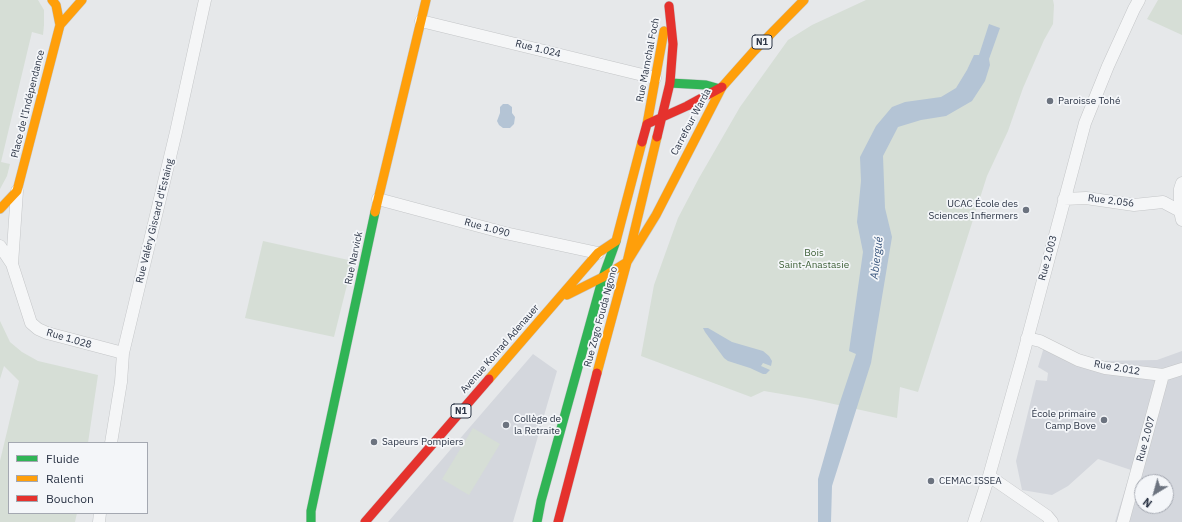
<!DOCTYPE html>
<html>
<head>
<meta charset="utf-8">
<style>
  body { margin:0 }
  #map { position:relative; width:1182px; height:522px; overflow:hidden; background:#e6e8ea; font-family:"IBM Plex Sans",sans-serif }
  canvas { display:block }
  .legend { position:absolute; left:8px; top:442px; width:140px; height:72px; box-sizing:border-box; background:#f4f6f9; border:1px solid #a4a8b1; margin:0; padding:5px 7px; list-style:none; font-size:12px; color:#2b3445 }
  .legend li { display:flex; align-items:center; gap:8px; height:20px }
  .legend b { width:20px; border:1px solid #a4a8b1 }
  .north { position:absolute; left:1134px; top:474px; width:40px; height:40px; box-sizing:border-box; background:#f4f6f9; border:1px solid #a4a8b1; border-radius:50%; rotate:217deg; font-size:11px; font-weight:700; line-height:16px; text-align:center; color:#2b3445 }
  .north::after { content:''; display:block; margin:auto; width:14px; height:18px; background:#6c737f; clip-path:polygon(50% 0,100% 100%,50% 72%,0 100%) }
</style>
</head>
<body>
<div id="map">
<canvas width="1182" height="522"></canvas>
<ul class="legend">
<li><b style="height:5px;background:#30b455"></b>Fluide</li>
<li><b style="height:5px;background:#ff9f0a"></b>Ralenti</li>
<li><b style="height:5px;background:#e5322d"></b>Bouchon</li>
</ul>
<div class="north">N</div>
</div>
<script>
const ctx = document.querySelector('canvas').getContext('2d');
ctx.lineJoin = 'round';
function paint(path, color) { ctx.fillStyle = color; ctx.fill(path, 'evenodd'); }
const toPath = rows => new Path2D(rows.map(r => 'M' + r).join(''));
function stroke(path, color, width, dash) { ctx.strokeStyle = color; ctx.lineWidth = width; ctx.lineCap = dash ? 'butt' : 'round'; ctx.setLineDash(dash || []); ctx.stroke(path); }
function label(font, color, halo, rows, align = 'center') {
  ctx.font = font + ' "IBM Plex Sans",sans-serif'; ctx.lineWidth = 3.5; ctx.setLineDash([]); ctx.textBaseline = 'middle'; ctx.strokeStyle = halo; ctx.fillStyle = color; for (const [text, x, y, turn = 0] of rows) {
    ctx.save(); ctx.translate(x, y); ctx.rotate((+turn || 0) * Math.PI / 180); ctx.textAlign = isNaN(turn) ? turn : align; if (halo) ctx.strokeText(text, 0, 0); ctx.fillText(text, 0, 0); ctx.restore();
  }
}
paint(toPath([
  [1044,347,1097,361,1157,360,1182,351,1182,522,1115,522,1131,470,1098,459,1068,486,1052,495,1022,490,1016,461,1036,380,1047,381,1048,373,1038,367],
  [1142,482,1166,482,1166,506,1142,506],
  [533,354,557,371,513,522,388,522]
]), '#d4d7dd');
paint(toPath([
  [0,0,38,0,44,10,44,25,43,35,32,32,1,162,10,164,7,176,0,189],
  [866,0,1053,0,1054,5,1053,24,1044,40,1023,88,1008,131,987,176,918,392,900,387,897,418,811,399,764,391,751,397,641,356,654,285,678,218,699,178,740,107,788,40,812,25],
  [1158,0,1182,0,1182,35,1147,19],
  [263,241,353,261,334,337,245,318],
  [0,321,10,342,22,352,38,361,98,375,88,443,9,443,9,513,77,513,75,522,0,522,0,461,19,381,4,366,0,379],
  [473,428,500,444,469,495,442,479]
]), '#d6ded6');
paint(toPath([
  [989,24,1000,28,989,59,990,65,985,81,972,101,946,116,921,120,898,127,883,156,885,208,892,237,871,363,832,486,831,522,818,522,818,479,839,405,856,354,849,351,863,252,857,222,861,181,860,157,876,126,892,107,905,102,941,97,956,88,967,70,974,55,979,55],
  [503,104,508,104,512,107,512,113,515,117,514,124,510,128,503,128,499,125,497,121,500,113,500,107],
  [703,328,708,328,732,342,763,351,769,356,772,361,771,366,763,363,761,366,770,370,766,374,763,374,750,368,728,361,724,358,705,332]
]), '#b4c4d5');
const street = toPath([
  [421,21,655,78],
  [1182,183,1180,189,1180,211,1182,220],
  [378,199,505,233,598,253],
  [1064,199,1086,198,1134,205,1163,202,1180,211],
  [0,246,12,264,31,323,38,329,47,333,123,353],
  [12,264,17,191],
  [1027,338,1040,341,1078,360,1105,368,1163,375],
  [111,443,121,382,123,353,176,132,205,0],
  [989,476,1047,516,1052,522],
  [99,522,100,513],
  [974,522,989,476,1022,359,1085,123,1108,66,1134,9,1139,0],
  [1123,522,1163,375,1182,369]
]);
const fast = toPath([
  [670,83,706,85,720,89],
  [311,522,311,511,375,212],
  [537,522,541,501,603,277,616,241]
]);
const slow = toPath([
  [60,25,82,0],
  [647,124,664,31],
  [0,209,17,191,60,25,56,5,52,0],
  [375,212,426,0],
  [567,295,603,277,627,262,656,215,722,87,754,51,804,0],
  [597,373,627,262,657,137],
  [489,379,598,253,616,241,642,142]
]);
const jam = toPath([
  [657,137,670,83,673,44,669,6],
  [642,142,647,124,687,106,722,87],
  [365,522,489,379],
  [558,522,597,373]
]);
stroke(street, '#c4c6c8', 13);
stroke(fast, '#c4c6c8', 10);
stroke(slow, '#c4c6c8', 10);
stroke(jam, '#c4c6c8', 10);
stroke(street, '#f5f6f7', 12);
stroke(fast, '#30b455', 9);
stroke(slow, '#ff9f0a', 9);
stroke(jam, '#e5322d', 9);
for (const [x, y, r, color] of [
  [1050,101,4,"#6c737f"],
  [1026,210,4,"#6c737f"],
  [1104,420,4,"#6c737f"],
  [506,425,4,"#6c737f"],
  [374,442,4,"#6c737f"],
  [931,481,4,"#6c737f"]
]) { const dot = new Path2D(); dot.arc(x, y, r, 0, 2 * Math.PI); ctx.fillStyle = color; ctx.fill(dot); stroke(dot, '#f4f6f9', 1.5); }
for (const [x, y, w] of [
  [762,42,20],
  [461,411,20]
]) { const box = new Path2D(); box.roundRect(x - w / 2, y - 7, w, 14, 3); ctx.fillStyle = '#f4f6f9'; ctx.fill(box); stroke(box, '#2b3445', 1); }
label('bold 9px', '#2b3445', null, [
  ["N1",762,42],
  ["N1",461,411]
]);
label('10px', '#2b3445', '#f4f6f9', [
  ["Rue 1.024",538,49,14],
  ["Rue Marnchal Foch",648,60,-79],
  ["Place de l'Indépendance",28,104,-76],
  ["Carrefour Warda",691,122,-62],
  ["Rue 2.056",1111,201,7],
  ["Rue Valéry Giscard d'Estaing",155,221,-76],
  ["Rue 1.090",487,228,15],
  ["Rue Narvick",354,258,-78],
  ["Rue 2.003",1048,258,-75],
  ["Rue Zogo Fouda Ngono",601,317,-75],
  ["Rue 1.028",69,339,16],
  ["Avenue Konrad Adenauer",500,349,-49],
  ["Rue 2.012",1117,368,10],
  ["Rue 2.007",1146,439,-75]
]);
label('10px', '#2b3445', '#f4f6f9', [
  ["Paroisse Tohé",1058,101],
  ["UCAC École des",1018,204,"right"],
  ["Sciences Infiermers",1018,216,"right"],
  ["École primaire",1096,414,"right"],
  ["Camp Bove",1096,426,"right"],
  ["Collège de",514,419],
  ["la Retraite",514,431],
  ["Sapeurs Pompiers",382,442],
  ["CEMAC ISSEA",939,481]
], 'left');
label('10px', '#3f6138', '#f4f6f9', [
  ["Bois",814,253],
  ["Saint-Anastasie",814,265]
]);
label('italic 11px', '#34527a', '#f4f6f9', [
  ["Abiergué",877,258,-83]
]);
</script>
</body>
</html>
